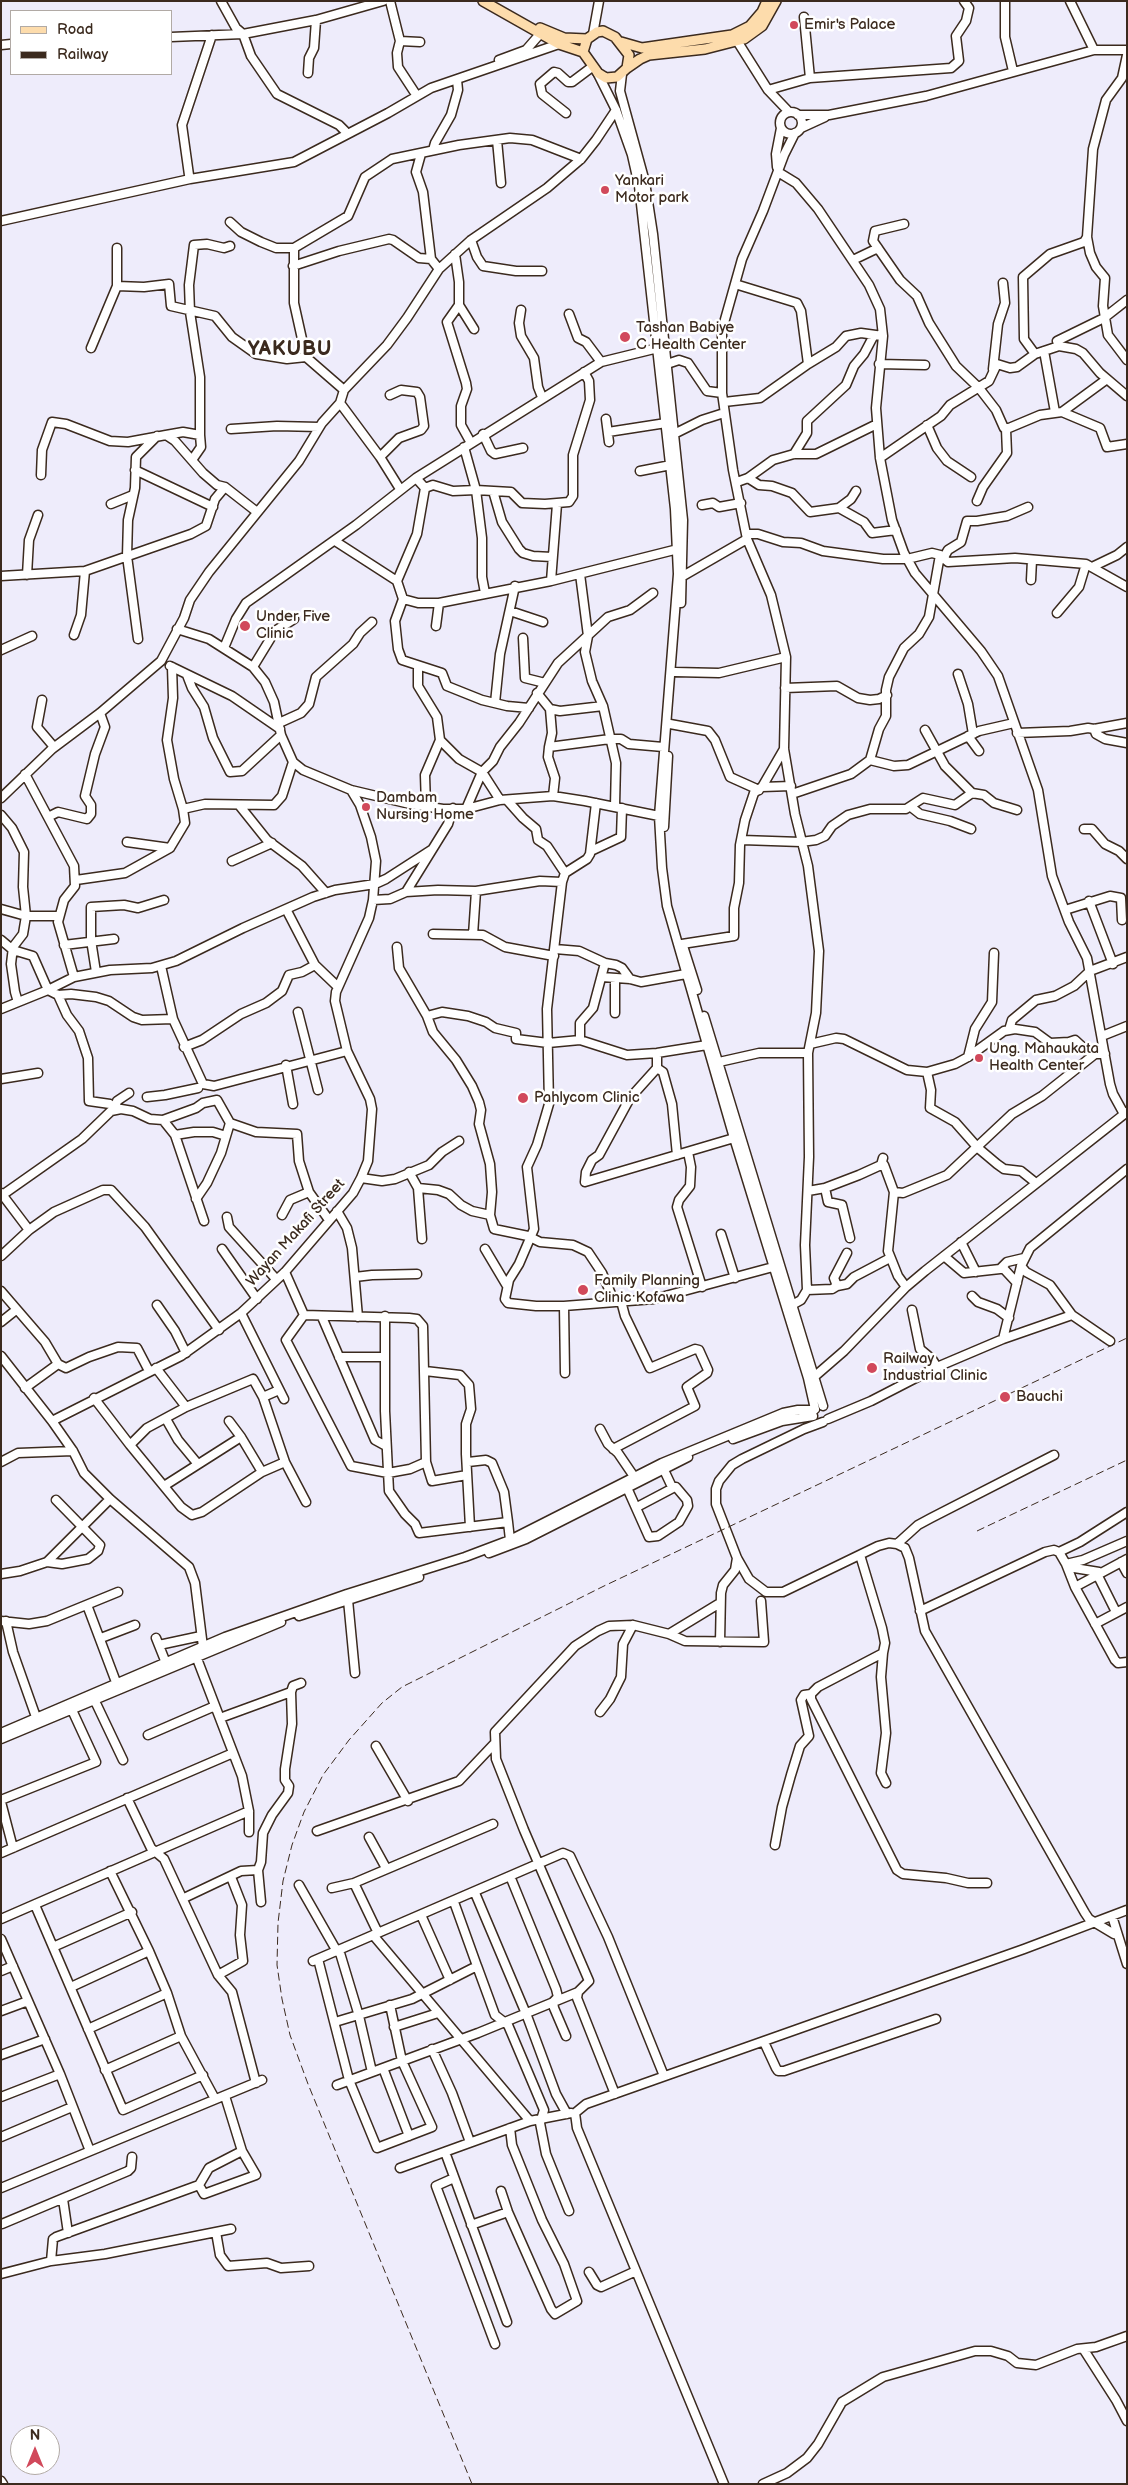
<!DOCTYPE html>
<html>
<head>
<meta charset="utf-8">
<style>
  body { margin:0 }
  #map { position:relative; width:1128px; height:2485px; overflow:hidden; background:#eeecfb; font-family:"Balsamiq Sans",sans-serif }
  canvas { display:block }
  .frame { position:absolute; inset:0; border:2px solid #3b2a1e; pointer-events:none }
  .legend { position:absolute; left:10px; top:10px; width:162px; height:65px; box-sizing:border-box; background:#fff; border:1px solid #b1aaa5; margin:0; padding:6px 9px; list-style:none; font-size:15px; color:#3b2a1e }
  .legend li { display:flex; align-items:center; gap:10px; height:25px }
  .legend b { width:25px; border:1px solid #b1aaa5 }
  .north { position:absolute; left:10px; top:2425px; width:50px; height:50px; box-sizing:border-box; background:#fff; border:1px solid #b1aaa5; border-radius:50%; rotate:0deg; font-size:14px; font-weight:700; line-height:20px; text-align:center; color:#3b2a1e }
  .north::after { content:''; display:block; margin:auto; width:18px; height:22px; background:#d1495b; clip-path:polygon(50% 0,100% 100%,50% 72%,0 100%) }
</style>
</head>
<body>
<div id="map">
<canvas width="1128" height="2485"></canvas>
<div class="frame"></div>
<ul class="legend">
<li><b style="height:6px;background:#fddcac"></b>Road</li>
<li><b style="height:6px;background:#3b2a1e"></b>Railway</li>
</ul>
<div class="north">N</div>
</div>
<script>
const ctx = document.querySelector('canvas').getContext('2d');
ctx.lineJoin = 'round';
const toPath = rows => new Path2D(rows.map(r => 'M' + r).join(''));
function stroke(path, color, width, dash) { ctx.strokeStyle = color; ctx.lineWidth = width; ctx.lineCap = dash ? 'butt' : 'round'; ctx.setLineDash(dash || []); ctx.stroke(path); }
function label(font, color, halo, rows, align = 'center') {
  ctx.font = font + ' "Balsamiq Sans",sans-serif'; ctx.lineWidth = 5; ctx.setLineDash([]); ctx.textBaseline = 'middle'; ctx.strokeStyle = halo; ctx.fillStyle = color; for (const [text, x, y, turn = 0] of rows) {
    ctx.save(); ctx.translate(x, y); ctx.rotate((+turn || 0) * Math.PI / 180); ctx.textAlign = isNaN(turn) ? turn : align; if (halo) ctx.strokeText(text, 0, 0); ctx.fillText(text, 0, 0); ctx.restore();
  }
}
const minor = toPath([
  [221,1,236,28,243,34,251,56,277,94,339,125,345,131],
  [390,1,400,41,397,53,398,67,415,93],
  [1005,1,1005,37,1013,71],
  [1070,1,1094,50],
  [804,17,810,78],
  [593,34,599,1],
  [734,36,768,90,789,112],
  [171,37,243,34,316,20,383,1],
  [400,41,420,42],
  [1,45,11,44],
  [1127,55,1122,78,1106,100,1093,149,1087,237,1090,253,1096,267,1105,278,1103,306,1108,335,1127,360],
  [499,60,526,50,540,34],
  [597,72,616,110,632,155,639,186,675,509,678,574,659,816,662,868,667,906,734,1138,808,1378,815,1409],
  [308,73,309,58,314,48,316,20],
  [622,74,620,91,645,182,653,234,683,520,681,603],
  [768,90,810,78,951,68,959,61,956,36,966,21,969,8,964,1],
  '780 123a11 11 0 1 1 22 0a11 11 0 1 1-22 0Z',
  [566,113,542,94,540,84,554,72,558,73,568,82,572,82,592,67],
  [798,115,829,115,926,96,1094,50,1127,50],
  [801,128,825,117],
  [497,140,501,183],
  [433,150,435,143,451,115,458,90,457,80],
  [421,154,416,172,423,192,431,259],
  [777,167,776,154,781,128],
  [778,172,796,183,818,209,869,285,880,309,883,336,876,408,880,458,892,520,904,553,915,573,981,651,998,676,1038,790,1052,876,1069,922,1087,958,1110,1084,1113,1094,1124,1114],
  [189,175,182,125,212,35],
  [1,221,190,179,294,162,388,113,431,88,559,44],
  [230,222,241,232,261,242,276,248,294,248],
  [904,224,875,231,873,241,900,280,917,296,929,323,956,366,979,388,996,410,1004,428,1009,428,1040,415,1062,412,1100,428,1107,447,1127,444],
  [471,240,477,257,483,266,516,271,542,271],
  [117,248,117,286,144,287,169,284,171,306,215,316,232,337,256,354,287,359,306,357],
  [455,254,459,282,459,305,447,322,466,383,467,389,461,406,461,425,471,443],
  [853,260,878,248],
  [293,266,339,251,389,239,393,240,419,258,431,259,439,269],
  [735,284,797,303,801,311,808,364,836,347,846,336,861,333,883,336],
  [459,305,474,329],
  [521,310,519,323,521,336,534,358,538,387,542,397],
  [569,314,578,338,586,342,601,362],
  [1059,346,1057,341,1104,318,1127,300],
  [91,348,117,286],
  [1044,351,1055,412],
  [1035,354,1024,339,1023,277,1050,254,1084,242,1087,237],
  [667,364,679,360,688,363,707,391,722,393],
  [879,364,925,365],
  [993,369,998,324,1005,303,1003,283],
  [344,390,306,357,294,303,294,248,348,216,365,177,392,159,459,145,510,138,532,140,581,159],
  [724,402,760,398,808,364],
  [340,403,380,457,400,489],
  [1062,412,1107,379],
  [606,419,609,442],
  [927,425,937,448,947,461,971,477],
  [231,429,277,426,319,427],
  [608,432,666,423],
  [483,434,491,451,495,454,523,448],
  [674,434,702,420,724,413],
  [166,435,183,432,200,435,200,377,190,312,189,285,194,245,207,244,224,248,230,246],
  [464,447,476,490,511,492,522,503,545,504,569,502,573,496,573,455,590,400,589,381,584,372],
  [794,454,807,433,807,421,846,385,854,366,864,354,874,335],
  [380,457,399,438,421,430,424,426,420,397,417,392,401,390,390,395],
  [880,458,941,416,950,405,989,381,997,364,1010,368,1017,367,1035,354,1059,346,1076,349,1083,353,1100,373,1127,396],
  [192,460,201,447,200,435],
  [135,470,213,507],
  [640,471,671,465],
  [41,475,42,450,52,422,66,424,110,441,128,442,166,435,175,441,203,473,217,485,225,487,257,512],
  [748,478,759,485,772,486,792,493,810,512,839,508,851,499,856,491],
  [737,482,748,478,773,460,794,454,816,454,877,424],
  [425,488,433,485,453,491,476,490,482,538,482,577,485,593],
  [493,491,502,522,519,549,523,553,533,556,552,557],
  [977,501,983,487,1007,453,1006,429],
  [111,504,133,495],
  [702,505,713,503,719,507,741,503],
  [839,508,864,522,872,533,896,530],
  [746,534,758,534,783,542,801,543,823,551,883,559,907,559,932,553,940,555,948,562,1015,558,1086,564,1127,587],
  [335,541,397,581,403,599,418,603,439,603,551,581,678,549],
  [943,559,948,550,961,542,967,521,977,521,1007,516,1028,507],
  [1092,567,1117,555,1127,547],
  [580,574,588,636,585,652,592,681,603,706,616,763,615,806],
  [27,575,29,540,38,515],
  [1,576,85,571,191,534,206,526,215,499,225,487],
  [683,576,747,539],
  [1031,580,1032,560],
  [397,581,417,534,425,488,416,478],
  [551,581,557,504],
  [403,599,395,621,398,649,402,660,442,673,447,686,482,700,507,706,529,708],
  [510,611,543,622],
  [1057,613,1079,587,1086,564],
  [436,626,439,603],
  [177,629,209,639,253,667,265,682,274,702,281,735,293,762,303,770,351,790,410,804,443,809,466,809,500,800,553,796,585,801,659,816],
  [74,635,81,615,85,571],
  [523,638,525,678,545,683],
  [138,639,127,556,128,520,135,488,136,457,157,436],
  [224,648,236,619,246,603,356,525,416,478,601,362,658,348],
  [1,650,32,636],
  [170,666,232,696,280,729],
  [172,667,173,698,167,740,174,779,183,809,205,804,274,805,282,796,293,762],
  [253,667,275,631,294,619],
  [418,667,418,686,437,717,440,740,425,775,426,806],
  [675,672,719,673,786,657],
  [958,674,968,704,973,734],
  [187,675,192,688,204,707,213,738,230,772,242,771,281,735],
  [785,688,837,686,858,698,870,700,879,699,887,695],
  [537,693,550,709,552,733,549,747,610,739,621,739,629,744,663,747],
  [42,700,37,727,54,747],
  [495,703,500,654,515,586],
  [550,709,560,711,603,706],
  [279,723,301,713,309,704,316,677,353,644,360,633,372,622],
  [670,724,708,731,715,740,730,777,759,790],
  [1094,729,1096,734,1105,739,1127,743],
  [925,730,945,766,972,793,984,795,994,803,1017,810],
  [1017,733,1070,731,1088,728,1094,729,1127,723],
  [968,736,979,751],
  [440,740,459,759,482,772,500,800],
  [549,747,548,757,555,778,553,796],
  [870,760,879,729,886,716,886,690,889,677,904,648,919,634,929,617,940,555],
  [25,774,74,866,75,886,64,900,58,922,74,977],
  [762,787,791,786],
  [792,794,851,774,870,760,894,766,908,765,979,731,1014,723],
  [1,798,52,749,100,713,161,661,184,618,190,600,209,572,299,461,322,423,340,403,344,390,387,345,407,318,439,269,471,240,547,188,581,159,596,140,616,110],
  [507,800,523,818,536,829,538,840,547,846,565,873],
  [596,803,590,854,587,859,565,873,562,882,547,1009,549,1104,537,1145,527,1167,534,1229,519,1264,509,1280,505,1299,508,1303,536,1306,564,1306,654,1299,773,1267],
  [239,805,267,840,302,866,326,893],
  [911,807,920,814,950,821,971,829],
  [466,809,482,772,493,761,500,747,519,723,558,663,608,617,630,610,653,593],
  [1,815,12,828,24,852,23,887,26,916,23,934,13,947,11,964,15,992,18,1002],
  [48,817,58,812,87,819,91,814,91,805,85,796,95,754,105,727,100,713],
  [664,827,668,756],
  [1084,829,1092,829,1105,844,1119,851,1127,859],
  [742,840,801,842,816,840,825,836,832,826,848,815,870,809,906,809,923,798,955,805,972,793],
  [170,848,185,823,183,809],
  [591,851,621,837,622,808],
  [232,861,272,843],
  [76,880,125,873,170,848,127,842],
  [406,892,448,824,453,808],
  [373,900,390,899,406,892,438,890,476,891,540,881,562,882],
  [1089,901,1113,964],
  [1,909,26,916,59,916],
  [286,909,315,965,338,987],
  [1065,910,1110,896,1121,898,1122,920],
  [433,934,483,935,505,947,554,956],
  [473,935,476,891],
  [1,940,13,950,33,956,48,990,58,995,71,994,96,997,109,1001,133,1017,142,1020,173,1019],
  [682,944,734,936,734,908,739,883,740,845,745,820,754,793,762,787,784,749],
  [64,945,114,939],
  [683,946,697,990],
  [397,947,399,968,427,1016,433,1032,456,1060,472,1086,479,1102,481,1110,479,1124,490,1164,492,1192,490,1215,494,1229,528,1236,540,1242,573,1245,588,1252,602,1273,614,1301],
  [555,949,579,951,605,963,616,965,622,968,630,979],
  [161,966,173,1019,203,1084],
  [96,972,91,940,91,907,124,905,138,908,164,900],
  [602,977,630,979,641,982,686,974],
  [615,978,615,1013],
  [58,995,67,1015,79,1031,88,1058,89,1101,110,1104,115,1110,117,1101,129,1093],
  [1,1009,48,990,74,977,110,970,152,968,176,961,243,928,313,897,335,890,375,884,386,879,431,850],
  [298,1012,318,1090],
  [427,1016,442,1012,468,1016,486,1022,495,1028,516,1033,516,1039,548,1043,580,1040,627,1055,657,1053,707,1045],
  [704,1016,823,1406],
  [1009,1030,1012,1020,1036,1000,1055,996,1074,986,1090,971,1127,957],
  [1102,1036,1127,1026],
  [580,1040,580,1023,593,1008,605,963],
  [810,1044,836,1038,844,1039,907,1070,927,1072,955,1064,968,1057,1004,1031,1015,1029,1035,1032,1050,1043,1069,1042,1075,1040,1087,1051,1095,1054,1105,1054],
  [184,1047,202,1040,241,1014,266,1003,282,991,289,975,302,972,315,965],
  [657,1053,657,1068,630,1098,599,1155,592,1160,586,1172,585,1182,734,1138],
  [968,1057,975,1029,992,1002,994,953],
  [719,1062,759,1053,808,1053],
  [286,1065,293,1104],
  [657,1068,663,1072,672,1104,677,1155],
  [927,1072,931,1090,930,1108,955,1122,978,1148,997,1164,1004,1169,1021,1171,1036,1183],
  [1,1079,38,1073],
  [203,1084,214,1086,347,1051],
  [147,1097,165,1095,198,1088],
  [163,1120,175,1135,204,1221],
  [175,1135,194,1132,213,1132,226,1136],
  [688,1152,691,1167,690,1186,679,1200,677,1207,702,1287],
  [884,1165,894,1192,888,1251,898,1276,906,1287],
  [409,1172,418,1188,422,1239],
  [361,1178,382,1181,395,1179,429,1165,442,1152,459,1141],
  [418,1188,438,1190,449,1194,461,1205,472,1211,490,1215],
  [825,1188,828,1202,842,1205,850,1238],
  [808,1191,825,1188,859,1175,881,1165,883,1158],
  [894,1192,903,1193,947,1175,1012,1114,1042,1096,1095,1054],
  [1,1193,29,1230],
  [1,1196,82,1139,111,1111,121,1109,133,1111,150,1119,163,1120,196,1108,203,1103,217,1100,230,1123,256,1132,297,1134,299,1161,309,1192,329,1220],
  [196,1199,207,1183,221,1153,230,1123],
  [337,1211,347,1228,352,1248,358,1317],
  [282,1215,290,1200,309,1192],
  [227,1217,229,1227,276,1279],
  [721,1234,735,1278],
  [961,1242,976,1272],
  [222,1249,257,1299],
  [485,1249,507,1286],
  [1,1256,29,1230,54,1212,103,1190,111,1190,145,1227,219,1330],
  [944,1256,964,1273,1000,1269,1007,1262,1024,1258],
  [1021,1266,1026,1272,1050,1285,1072,1315,1110,1341],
  [1000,1269,1004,1269,1017,1283],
  [285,1272,304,1315,286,1340,351,1466,388,1473,410,1469,426,1462,423,1326,417,1319,409,1318,304,1315],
  [355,1277,372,1275,417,1274],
  [837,1286,847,1284,854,1277,890,1258],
  [807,1290,832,1289,837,1286,834,1278,847,1253],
  [1,1291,45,1342,58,1364,25,1388],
  [972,1296,978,1302,997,1309,1009,1318],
  [157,1305,175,1331,186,1353],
  [792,1305,801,1300,807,1290,805,1245,809,1157,808,1053,816,1013,819,951,808,866,795,814,784,749,786,657,771,595,747,539,733,470,722,393,722,330,742,259,763,211,784,155,795,133],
  [564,1306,565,1373],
  [912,1310,920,1349,932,1359,937,1367],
  [241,1313,284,1399],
  [385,1316,385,1411,389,1491,405,1514,415,1524,419,1533,508,1522,510,1540],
  [322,1317,375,1440,386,1446],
  [1,1322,16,1310],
  [1003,1339,1072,1315],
  [1,1356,52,1421,73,1451,84,1473,110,1499,189,1567,195,1583,203,1647],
  [339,1357,385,1357],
  [58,1364,66,1368,89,1357,118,1347,137,1348,149,1371],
  [156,1368,186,1407],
  [425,1371,460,1375,469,1385,471,1409,466,1424,466,1454,470,1527],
  [814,1377,844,1351,906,1287,925,1271,1127,1112],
  [263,1397,279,1390],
  [94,1398,130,1445],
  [166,1419,178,1440,197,1463],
  [828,1419,871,1401,937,1367,1003,1339,1021,1266,1030,1248,1127,1169],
  [52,1421,181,1356,241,1313,285,1272,353,1193,361,1178,368,1161,372,1109,370,1099,347,1051,335,1001,336,992,369,918,373,900,376,861,371,837,360,805,351,790],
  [229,1421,241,1437],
  [823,1422,804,1429,742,1459,732,1465,719,1481,716,1489,716,1504,737,1558,749,1579,766,1592,783,1592,878,1546,889,1543,897,1544,905,1548,909,1558,925,1631,1085,1913,1089,1919,1114,1934],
  [600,1429,608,1444,618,1453,635,1478],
  [733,1439,782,1421,813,1416],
  [613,1449,695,1406,687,1387,707,1373,708,1370,699,1350,695,1349,650,1368,625,1316,621,1301],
  [1,1462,18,1453,73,1451],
  [285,1462,262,1472,202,1512,192,1515,181,1507,130,1445,147,1428,186,1407,253,1379,263,1397,285,1462,306,1502],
  [426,1462,432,1481,467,1475],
  [468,1462,486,1460,492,1463,504,1492,508,1522],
  [164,1486,241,1437,262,1472],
  [628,1490,649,1537,658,1536,679,1522,688,1506,687,1500,676,1487,672,1487,664,1470],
  [637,1507,673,1488],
  [897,1544,918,1525,931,1518,1054,1455],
  [1059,1552,1080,1542,1127,1512],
  [489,1553,526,1539,688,1457],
  [860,1555,882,1628,885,1643,883,1653,818,1687,811,1694,811,1699,897,1870,903,1874,946,1878,968,1883,987,1883],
  [47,1562,62,1564,88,1559,98,1551,100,1545,56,1500],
  [1121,1562,1127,1573],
  [1066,1564,1083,1560,1127,1541],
  [1068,1567,1099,1572],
  [1,1574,20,1571,47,1562,110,1499],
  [1097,1574,1116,1612],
  [1075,1587,1127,1559],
  [348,1600,355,1673],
  [87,1605,116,1682],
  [920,1611,1045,1552,1054,1550,1059,1552,1066,1564,1075,1587,1115,1660,1118,1663,1127,1662],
  [299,1616,419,1577],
  [1,1621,29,1624,47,1621,118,1592],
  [6,1621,13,1652,36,1717],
  [1095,1624,1127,1607],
  [669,1634,720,1603],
  [101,1638,135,1625],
  [156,1638,166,1663],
  [720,1642,721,1593,723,1585,735,1570,737,1558],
  [159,1645,201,1636],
  [883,1653,881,1677,886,1733,881,1773,886,1783],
  [196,1656,242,1776,249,1811,249,1832],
  [94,1699,123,1760],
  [600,1712,610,1699,621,1677,623,1644,633,1625],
  [220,1718,291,1692],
  [1,1733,225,1637,347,1594,465,1557,510,1540,662,1463,783,1413,798,1410,814,1410],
  [148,1735,215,1706],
  [1,1739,281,1622],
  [376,1746,408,1801],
  [127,1798,151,1848,164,1859,218,1975,232,1992,256,2083],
  [1,1800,96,1762,72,1710],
  [1,1802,13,1848],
  [317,1831,459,1781,494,1744],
  [369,1837,386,1868],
  [775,1845,782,1807,791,1775,800,1746,809,1736,801,1700,804,1695,811,1694],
  [1,1853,233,1753],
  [110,1871,149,1951,167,1993,181,2036,215,2099],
  [510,1876,556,1989,558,1997,553,2002,554,2008,566,2036],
  [354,1883,378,1933],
  [299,1885,335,1948,340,1953,359,2016,372,2072],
  [332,1888,354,1883,493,1824],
  [475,1893,527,2016,556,2094,567,2114],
  [184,1898,241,1871,258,1870],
  [261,1902,258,1870,261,1862,263,1833,272,1815,288,1793,289,1786,285,1780,285,1769,292,1724,291,1692,293,1686,301,1683],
  [35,1905,123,2110,203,2075],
  [421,1915,450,1980],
  [1112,1916,1127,1964],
  [1,1919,249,1811],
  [373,1935,530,2121],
  [1,1939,60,2074,90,2151],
  [53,1947,132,1912],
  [318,1959,349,2080,377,2148,432,2127,402,2061,390,2005],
  [313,1961,563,1853,570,1856,608,1937,664,2076],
  [477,1966,495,2015,508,2025,544,2110,540,2123,546,2154,569,2211],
  [1,1971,13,1966],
  [218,1975,243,1961,240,1935,242,1905,231,1877],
  [71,1987,149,1951],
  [1,2011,28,2001],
  [335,2022,412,1999,477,1966,454,1902],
  [394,2027,438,2013],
  [88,2029,167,1993],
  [764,2042,776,2068,778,2071,784,2071,936,2019],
  [432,2049,452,2093,470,2142],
  [1,2055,45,2039],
  [383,2068,409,2136],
  [105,2070,181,2036],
  [337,2085,478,2033,578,1992],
  [615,2094,577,1998,578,1992,589,1981,524,1830,496,1759,495,1732,575,1646,598,1631,609,1626,633,1625,669,1634,685,1641,764,1642,761,1601],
  [1,2097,60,2074],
  [1,2137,72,2107],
  [445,2152,507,2322],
  [400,2168,530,2121,571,2113],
  [454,2178,436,2186,495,2344],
  [199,2185,204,2194,256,2175,242,2151,225,2096],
  [1,2188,262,2080],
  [501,2191,508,2212,551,2309,555,2314,577,2301,564,2264,542,2220,512,2145,510,2128],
  [63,2199,68,2233],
  [2,2224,128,2171,131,2168,132,2157],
  [471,2225,508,2212],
  [216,2232,220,2255,228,2266,267,2263,281,2268,309,2266],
  [51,2261,53,2239,56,2237,199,2185,209,2168,242,2151],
  [589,2272,597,2285,601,2287,636,2271],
  [1,2274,51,2261,105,2254,231,2229],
  [1084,2350,1116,2400,1127,2421],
  [1,2481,3,2484],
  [724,2484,577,2128,575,2113,586,2104,1024,1949,1127,1910],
  [763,2484,787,2473,807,2458,818,2444,842,2402,883,2377,975,2351,991,2351,1008,2356,1017,2363,1036,2365,1077,2349,1096,2347,1127,2336]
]);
const major = toPath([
  [483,1,559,44,583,52],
  [540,28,564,38,587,39],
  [603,31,615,37,629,55,627,68,617,77,606,78,598,73,583,52,587,39,597,32,603,31],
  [621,42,642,48,732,35,750,26,762,12,767,1],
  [627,68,640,59,649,55,705,49,744,39,762,26,776,1]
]);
stroke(minor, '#3b2a1e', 11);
stroke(major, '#3b2a1e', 12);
stroke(minor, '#fff', 8);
stroke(major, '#fddcac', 9);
stroke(toPath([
  [977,1531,1127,1460],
  [472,2484,308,2084,290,2035,282,1999,277,1965,278,1923,283,1881,292,1845,304,1812,323,1775,349,1740,382,1703,402,1687,604,1586,1127,1338]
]), '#3b2a1e', 1, [8, 4]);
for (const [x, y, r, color] of [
  [794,25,5,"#d1495b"],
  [605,190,5,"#d1495b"],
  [625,337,6,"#d1495b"],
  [245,626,6,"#d1495b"],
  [366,807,5,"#d1495b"],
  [979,1058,5,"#d1495b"],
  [523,1098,6,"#d1495b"],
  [583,1290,6,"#d1495b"],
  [872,1368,6,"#d1495b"],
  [1005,1397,6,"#d1495b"]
]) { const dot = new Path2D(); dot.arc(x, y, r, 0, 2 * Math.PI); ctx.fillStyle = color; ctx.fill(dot); stroke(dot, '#fff', 2); }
label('15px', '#3b2a1e', '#fff', [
  ["Emir's Palace",804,25],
  ["Yankari",615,181],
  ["Motor park",615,198],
  ["Tashan Babiye",636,328],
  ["C Health Center",636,345],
  ["Under Five",256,617],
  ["Clinic",256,634],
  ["Dambam",376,798],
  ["Nursing Home",376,815],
  ["Ung. Mahaukata",989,1049],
  ["Health Center",989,1066],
  ["Pahlycom Clinic",534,1098],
  ["Family Planning",594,1281],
  ["Clinic Kofawa",594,1298],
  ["Railway",883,1359],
  ["Industrial Clinic",883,1376],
  ["Bauchi",1016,1397]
], 'left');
label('15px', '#3b2a1e', '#fff', [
  ["Wayan Makafi Street",296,1233,-48]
]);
ctx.letterSpacing = '1px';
label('bold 20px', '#3b2a1e', '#fff', [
  ["YAKUBU",290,350]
]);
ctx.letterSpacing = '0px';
</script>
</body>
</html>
